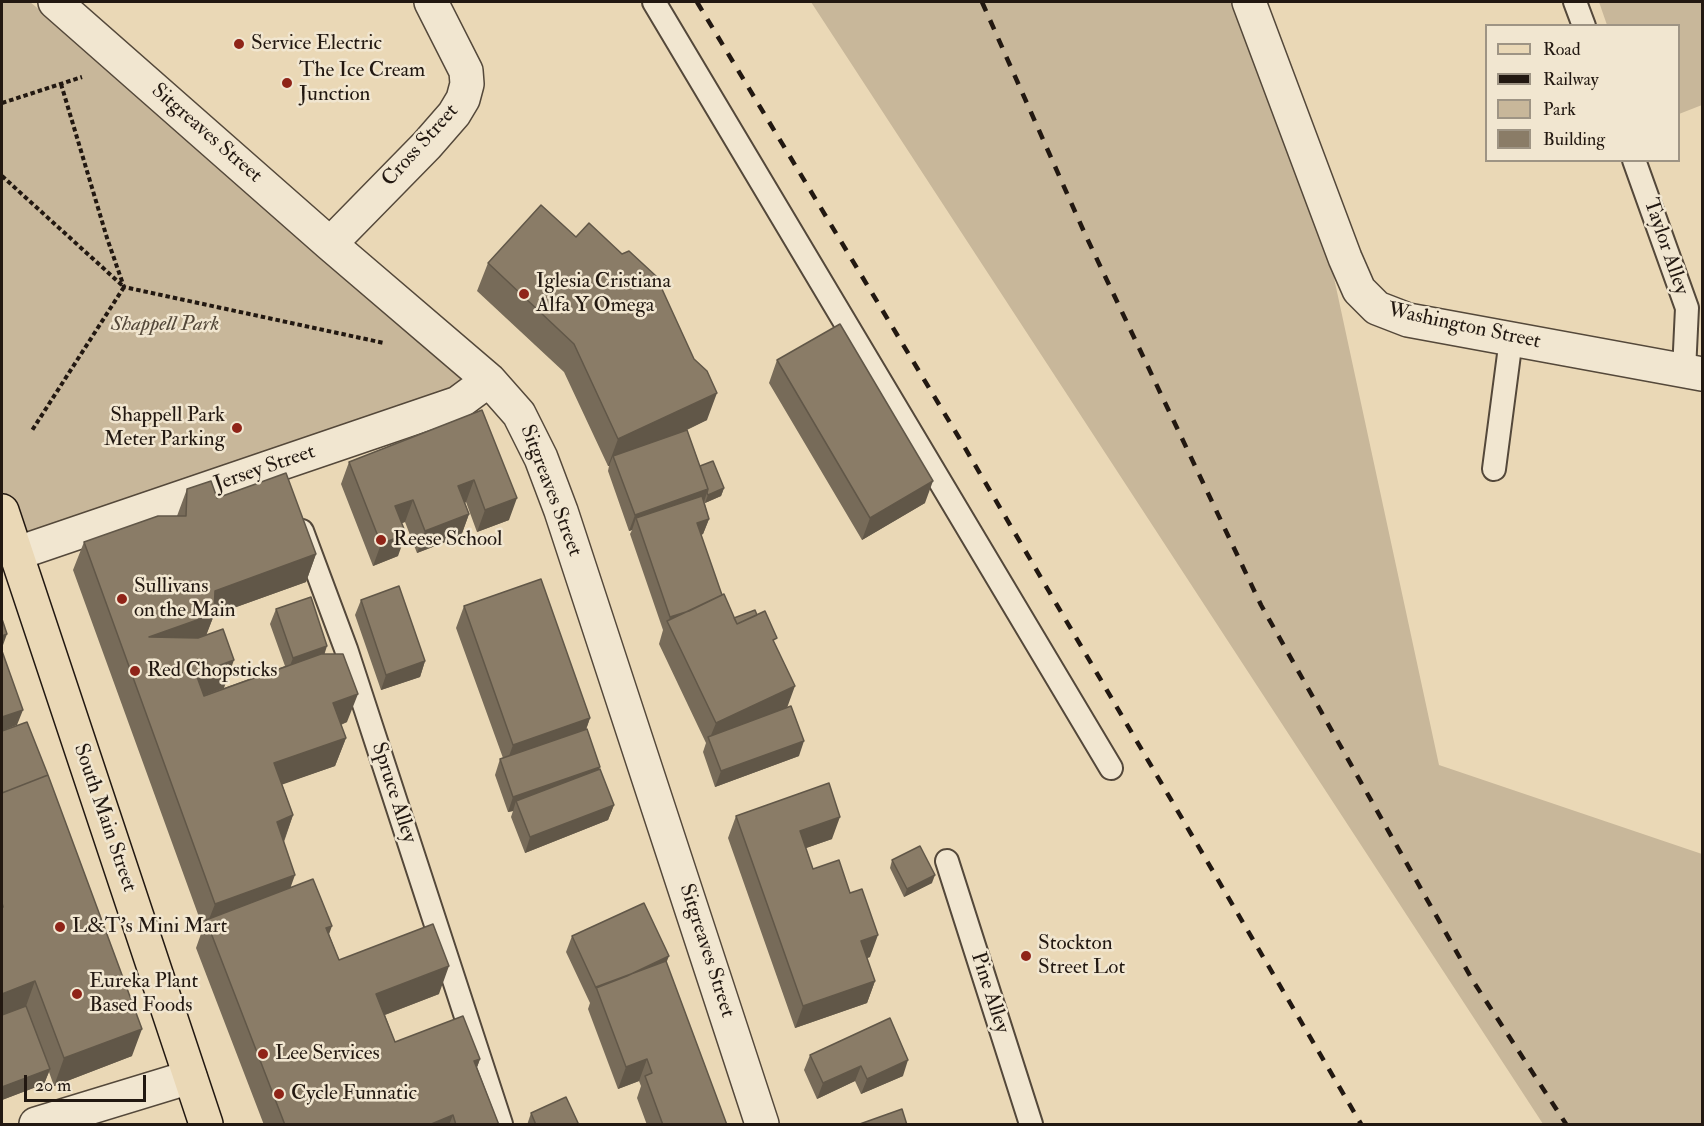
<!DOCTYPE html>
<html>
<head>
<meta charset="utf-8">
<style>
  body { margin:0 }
  #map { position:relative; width:1704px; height:1126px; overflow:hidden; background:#ead8b6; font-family:"IM FELL Double Pica",serif }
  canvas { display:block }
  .frame { position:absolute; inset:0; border:3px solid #221811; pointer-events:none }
  .legend { position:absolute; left:1485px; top:24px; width:195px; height:138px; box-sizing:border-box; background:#f1e6d0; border:2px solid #9e9484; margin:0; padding:8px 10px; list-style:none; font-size:18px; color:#221811 }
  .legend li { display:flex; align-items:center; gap:12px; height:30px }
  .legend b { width:30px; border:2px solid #9e9484 }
  .scale { position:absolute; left:24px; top:1075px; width:122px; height:27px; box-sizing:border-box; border:3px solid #221811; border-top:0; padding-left:8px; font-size:18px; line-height:21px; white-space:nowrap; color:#221811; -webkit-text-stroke:4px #f1e6d0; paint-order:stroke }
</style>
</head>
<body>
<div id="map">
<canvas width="1704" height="1126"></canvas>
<div class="frame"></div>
<ul class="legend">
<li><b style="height:8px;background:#ead8b6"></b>Road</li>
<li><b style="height:8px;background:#221811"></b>Railway</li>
<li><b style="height:16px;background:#c8b79a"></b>Park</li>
<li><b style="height:16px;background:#8a7c67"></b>Building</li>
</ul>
<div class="scale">20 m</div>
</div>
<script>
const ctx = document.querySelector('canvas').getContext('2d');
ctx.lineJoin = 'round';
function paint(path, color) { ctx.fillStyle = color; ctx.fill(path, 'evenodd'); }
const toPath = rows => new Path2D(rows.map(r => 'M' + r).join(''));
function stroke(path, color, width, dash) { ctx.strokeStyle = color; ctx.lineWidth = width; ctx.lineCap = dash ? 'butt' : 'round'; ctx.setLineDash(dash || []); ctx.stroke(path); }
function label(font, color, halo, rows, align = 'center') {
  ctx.font = font + ' "IM FELL Double Pica",serif'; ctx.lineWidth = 5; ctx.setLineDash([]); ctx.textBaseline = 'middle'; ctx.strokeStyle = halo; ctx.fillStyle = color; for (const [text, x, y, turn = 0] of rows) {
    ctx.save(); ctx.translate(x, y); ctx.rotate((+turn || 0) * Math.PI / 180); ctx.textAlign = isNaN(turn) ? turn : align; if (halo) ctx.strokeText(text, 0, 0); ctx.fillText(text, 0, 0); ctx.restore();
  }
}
paint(toPath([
  [2,2,30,2,489,380,15,554,2,513],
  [811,2,1235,2,1328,250,1439,765,1702,854,1702,1124,1543,1124],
  [1599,2,1702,2,1702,105,1679,114,1678,26,1607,25]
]), '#c8b79a');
const service = toPath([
  [654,2,1111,768],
  [1575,2,1584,26],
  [1634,160,1687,308,1684,371],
  [1494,469,1511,339],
  [302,531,346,649,501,1124],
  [947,861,1031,1124]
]);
const minor = toPath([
  [55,2,330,244,489,380,519,414,541,458,561,511,762,1124],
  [1249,2,1345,258,1359,290,1377,308,1408,320,1702,374],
  [330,244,427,145,454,114,463,99,467,84,466,71,431,2],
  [15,554,458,403,489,380],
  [36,1124,190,1077]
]);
const primary = toPath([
  [2,511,206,1124]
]);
stroke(service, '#54483a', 26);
stroke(minor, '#54483a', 36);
stroke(primary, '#221811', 36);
stroke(toPath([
  [61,84,107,238,124,287,384,343],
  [2,103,82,77],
  [2,176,124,287,31,432]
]), '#221811', 4, [4.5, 3]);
stroke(service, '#f1e6d0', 22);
stroke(minor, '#f1e6d0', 33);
stroke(primary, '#ead8b6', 33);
stroke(toPath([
  [697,2,958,436,1361,1124],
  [982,2,1085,234,1261,605,1473,981,1566,1124]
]), '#221811', 4.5, [10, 10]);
paint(toPath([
  [488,263,707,420,687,430,700,466,724,488,721,496,705,503,704,501,709,519,703,534,701,535,722,595,734,618,757,615,775,645,787,708,799,756,715,787,703,752,706,743,659,644,663,630,630,534,632,530,629,531,608,471,609,466,608,466,564,372,477,291],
  [777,360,925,503,862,540,769,383],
  [482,410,509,520,477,532,466,502,465,503,469,514,461,536,417,553,405,522,401,523,398,556,373,566,341,484,349,462],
  [187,489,217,498,316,554,306,582,214,615,206,635,224,688,285,666,270,624,276,609,325,654,347,722,341,725,346,738,335,766,282,784,293,815,284,842,291,888,329,934,339,960,439,994,385,1015,395,1042,480,1059,477,1067,499,1125,264,1125,196,948,203,928,73,570,84,542,177,516],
  [361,600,425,661,420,677,381,690,355,615],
  [464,606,590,718,586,730,599,769,614,805,608,820,525,853,511,817,513,811,508,812,495,775,500,759,503,758,456,628],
  [2,731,132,1056,54,1086,49,1072,44,1084,2,1100],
  [736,816,832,839,806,848,813,869,870,957,867,958,875,981,867,1003,795,1028,728,838],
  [892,860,932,883,904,897,890,868],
  [572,936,666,963,727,1125,647,1125,637,1098,641,1086,639,1081,618,1089,588,1009,590,1003,566,952],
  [810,1055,903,1076,861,1094,855,1081,817,1099,804,1070],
  [531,1113,579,1125,527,1125]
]), '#776b59');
paint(toPath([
  [717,393,707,420,616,463,613,456,609,466,608,466,618,439],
  [474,480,466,502,450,508,458,486],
  [933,481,925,503,862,540,870,518],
  [724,488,721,496,705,503,708,495],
  [708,489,703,505,636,518,632,530,629,531,635,515],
  [517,498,509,520,477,532,485,510],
  [413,500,405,522,387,529,395,506],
  [469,514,461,536,417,553,425,531],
  [709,519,703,534,692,538,697,523],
  [406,534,398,556,373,566,381,544],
  [316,554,306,582,214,615,204,641,149,637,215,591],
  [723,599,668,623,670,617],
  [7,634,2,648,2,636],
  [327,646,322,662,287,673,293,658],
  [234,660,224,688,186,702,196,674],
  [425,661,420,677,381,690,386,675],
  [795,686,787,708,709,740,716,723],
  [358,694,347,722,323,731,333,703],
  [23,710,17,725,2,731,2,717],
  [590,718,582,740,505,767,513,745],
  [346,738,335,766,264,791,274,763],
  [804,741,799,756,715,787,721,771],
  [600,767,594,783,516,801,513,811,508,812,513,797],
  [614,805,608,820,525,853,530,837],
  [293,815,283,843,277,822],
  [840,817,832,839,792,853,800,831],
  [295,875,285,903,207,924,215,904],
  [935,875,932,883,904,897,907,889],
  [332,926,322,954,326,928],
  [878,935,870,957,853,963,861,941],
  [669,956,663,971,597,990],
  [449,966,439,994,366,1022,376,994],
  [35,981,25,1009,2,1018,2,994],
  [875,981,867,1003,795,1028,803,1006],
  [142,1029,132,1056,54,1086,64,1058],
  [480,1059,470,1087,474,1061],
  [647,1059,639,1081,618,1089,626,1067],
  [908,1060,903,1076,861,1094,867,1079],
  [861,1066,855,1081,817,1099,823,1083],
  [50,1069,44,1084,2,1100,2,1087],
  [453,1115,449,1125,429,1125]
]), '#615748');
const building = toPath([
  [541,205,576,237,589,223,622,254,629,251,656,276,694,359,707,371,717,393,618,439,574,344,488,263,541,205],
  [840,324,933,481,870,518,777,360,840,324],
  [482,410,517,498,485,510,474,480,458,486,469,514,425,531,413,500,395,506,406,534,381,544,349,462,482,410],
  [687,430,708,489,635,515,613,456,687,430],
  [713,461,724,488,708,495,707,493,708,489,700,466,713,461],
  [286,473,316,554,215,591,214,614,149,637,198,638,223,629,234,660,196,674,204,696,321,654,343,654,358,694,333,703,346,738,274,763,293,815,277,822,295,875,215,904,84,542,158,516,186,516,187,489,211,481,217,498,286,473],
  [702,496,709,519,697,523,722,595,689,611,670,617,636,518,702,496],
  [541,579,590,718,513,745,464,606,541,579],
  [399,586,425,661,386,675,361,600,399,586],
  [724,594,737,624,765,611,777,638,773,640,795,686,716,723,667,621,724,594],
  [311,597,327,646,293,658,276,609,311,597],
  [755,610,757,615,737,624,734,618,755,610],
  [2,619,7,634,2,636,2,619],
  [2,651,23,710,2,717,2,651],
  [791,706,804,741,721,771,708,737,791,706],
  [27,722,48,775,2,793,2,731,27,722],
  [587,729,600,767,513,797,500,759,587,729],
  [600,769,614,805,530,837,516,801,600,769],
  [48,775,142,1029,64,1058,35,981,2,994,2,908,3,907,2,903,2,793,48,775],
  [829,783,840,817,800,831,813,869,839,860,850,893,862,889,878,935,861,941,875,981,803,1006,736,816,829,783],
  [920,846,935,875,907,889,892,860,920,846],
  [313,879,332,926,326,928,339,960,433,924,449,966,376,994,395,1042,463,1016,480,1059,474,1061,499,1125,456,1125,453,1115,429,1125,285,1125,206,920,313,879],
  [644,903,669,956,627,976,596,988,572,936,644,903],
  [666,961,727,1125,663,1125,645,1076,652,1073,647,1059,626,1067,596,987,666,961],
  [26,1006,50,1069,2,1087,2,1015,26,1006],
  [890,1018,908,1060,867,1079,861,1066,823,1083,810,1055,890,1018],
  [566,1097,579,1125,536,1125,531,1113,566,1097],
  [902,1109,907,1125,857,1125,902,1109]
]);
paint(building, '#8a7c67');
stroke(building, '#615748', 1.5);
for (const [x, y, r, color] of [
  [239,44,6,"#8f2418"],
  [287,83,6,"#8f2418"],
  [524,294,6,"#8f2418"],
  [237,428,6,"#8f2418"],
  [381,540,6,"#8f2418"],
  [122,599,6,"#8f2418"],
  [135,671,6,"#8f2418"],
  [60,927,6,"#8f2418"],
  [1026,956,6,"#8f2418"],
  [77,994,6,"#8f2418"],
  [263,1054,6,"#8f2418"],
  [279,1094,6,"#8f2418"]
]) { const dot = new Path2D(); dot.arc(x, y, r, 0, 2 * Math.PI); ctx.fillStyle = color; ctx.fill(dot); stroke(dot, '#f1e6d0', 2); }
label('21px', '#221811', '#f1e6d0', [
  ["Service Electric",251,44],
  ["The Ice Cream",299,71],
  ["Junction",299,95],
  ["Iglesia Cristiana",536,282],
  ["Alfa Y Omega",536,306],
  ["Shappell Park",225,416,"right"],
  ["Meter Parking",225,440,"right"],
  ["Reese School",393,540],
  ["Sullivans",134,587],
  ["on the Main",134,611],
  ["Red Chopsticks",147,671],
  ["L&T's Mini Mart",72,927],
  ["Stockton",1038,944],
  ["Street Lot",1038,968],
  ["Eureka Plant",89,982],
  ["Based Foods",89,1006],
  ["Lee Services",275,1054],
  ["Cycle Funnatic",291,1094]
], 'left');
label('21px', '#221811', '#f1e6d0', [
  ["Sitgreaves Street",206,134,41],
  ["Cross Street",421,146,-48],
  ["Taylor Alley",1665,247,71],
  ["Washington Street",1464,327,12],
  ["Jersey Street",265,469,-19],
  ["Sitgreaves Street",550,491,69],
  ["Spruce Alley",393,793,72],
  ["South Main Street",104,818,71],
  ["Sitgreaves Street",706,951,72],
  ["Pine Alley",989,993,72]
]);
label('italic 21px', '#54483a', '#f1e6d0', [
  ["Shappell Park",165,325]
]);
</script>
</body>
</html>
